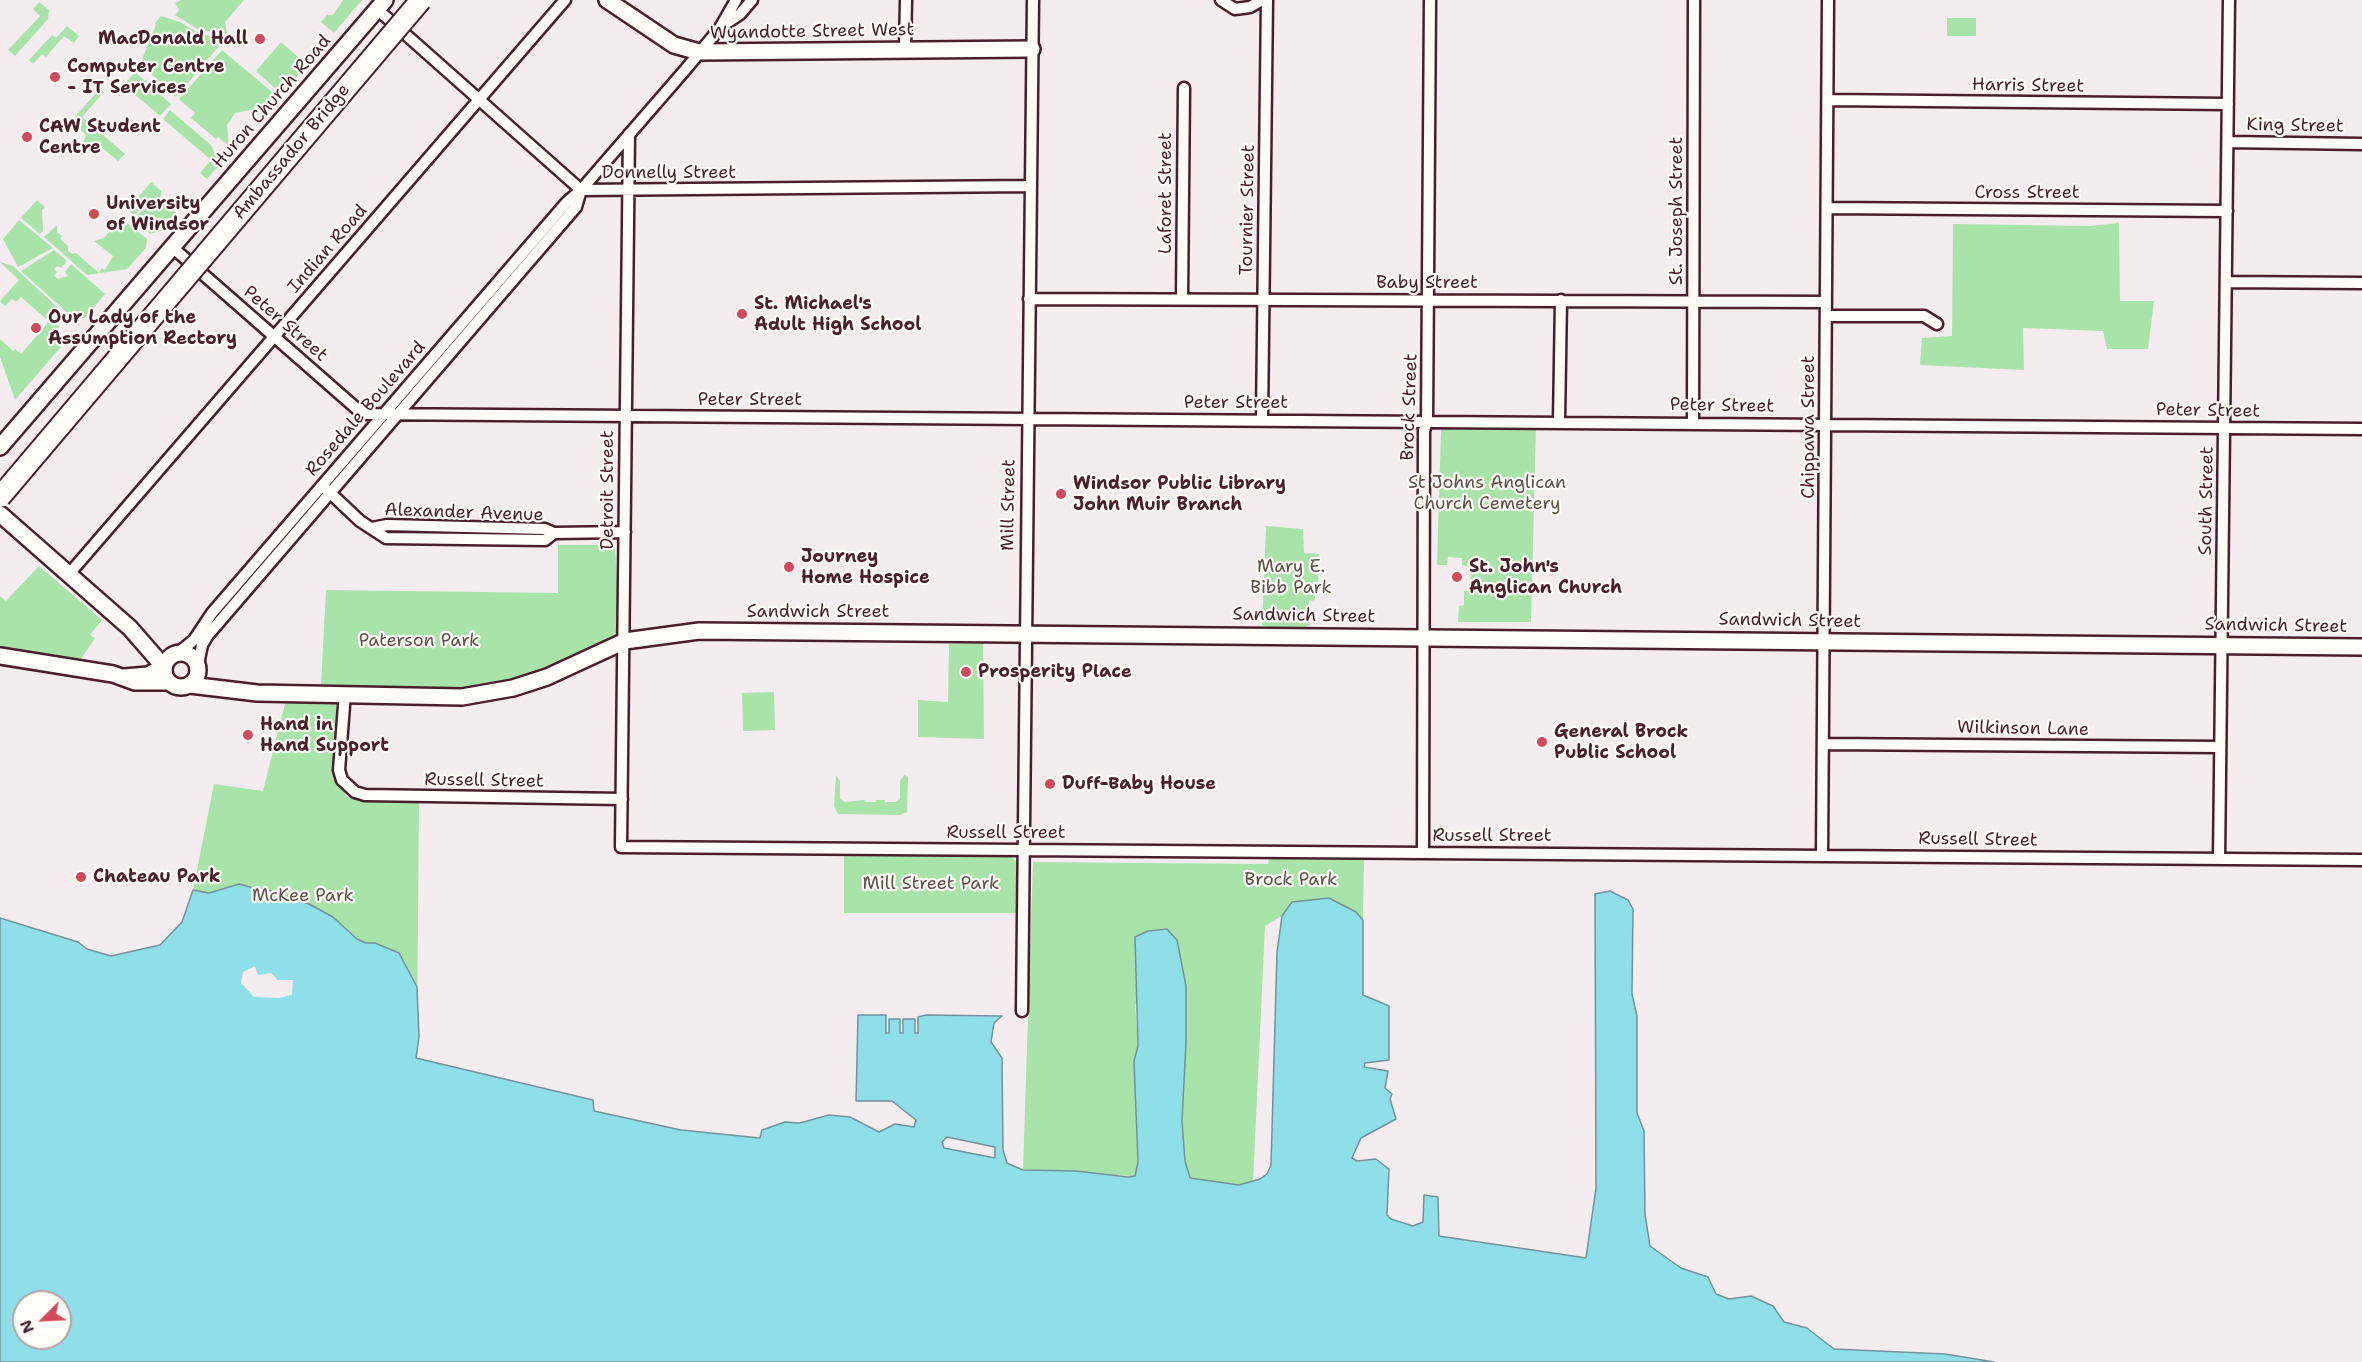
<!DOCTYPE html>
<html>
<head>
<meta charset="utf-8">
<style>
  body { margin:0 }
  #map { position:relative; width:2362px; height:1362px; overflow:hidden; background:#f5ecf0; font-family:"Shantell Sans",sans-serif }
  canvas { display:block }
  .north { position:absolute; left:12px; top:1290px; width:60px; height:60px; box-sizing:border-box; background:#fdfcf7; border:2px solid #b5a4a5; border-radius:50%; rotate:246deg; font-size:16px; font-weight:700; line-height:24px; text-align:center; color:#4a1f2b }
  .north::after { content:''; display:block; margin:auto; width:21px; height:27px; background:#d1495b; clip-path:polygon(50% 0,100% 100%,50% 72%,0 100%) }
</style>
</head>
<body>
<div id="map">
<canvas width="2362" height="1362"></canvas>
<div class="north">N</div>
</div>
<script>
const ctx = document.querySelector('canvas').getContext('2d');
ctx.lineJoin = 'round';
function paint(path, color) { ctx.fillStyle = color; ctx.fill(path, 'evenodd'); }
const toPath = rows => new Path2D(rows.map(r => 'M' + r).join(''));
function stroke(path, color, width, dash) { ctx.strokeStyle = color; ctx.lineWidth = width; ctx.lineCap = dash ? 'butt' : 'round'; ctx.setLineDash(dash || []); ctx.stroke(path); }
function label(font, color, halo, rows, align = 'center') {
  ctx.font = font + ' "Shantell Sans",sans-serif'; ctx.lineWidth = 4.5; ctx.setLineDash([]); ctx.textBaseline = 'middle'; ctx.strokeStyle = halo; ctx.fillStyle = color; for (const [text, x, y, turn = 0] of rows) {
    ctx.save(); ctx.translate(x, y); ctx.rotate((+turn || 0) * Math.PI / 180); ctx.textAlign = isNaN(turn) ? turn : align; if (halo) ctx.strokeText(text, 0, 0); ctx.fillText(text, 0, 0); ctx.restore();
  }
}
paint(toPath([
  [181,0,244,0,225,22,227,34,199,30,175,15,179,10,175,3],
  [343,0,362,0,334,33,321,22,327,15,333,15],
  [39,2,49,10,48,19,15,56,8,50,40,16,33,9],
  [161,16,180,22,198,33,225,39,176,97,140,64,156,25,155,23],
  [1947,18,1976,18,1976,36,1947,36],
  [67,26,79,36,74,43,64,36,46,57,42,54,33,64,29,60,52,35,56,38],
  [281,42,307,65,281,94,256,71],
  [222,50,278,97,265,113,250,110,235,113,227,125,229,146,218,137,216,139,191,118,195,113,179,99],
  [135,72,171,104,160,116,124,85],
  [96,85,104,92,82,117,125,154,118,161,100,146,93,154,86,149,83,142,86,135,71,121,97,92,94,89],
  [170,110,211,145,215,154,223,161,207,179,200,173,211,160,163,119],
  [151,182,161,191,161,196,147,203,134,215,128,210],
  [162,199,166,202,170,199,176,216,164,230,150,234,134,218,148,206],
  [37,200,45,207,42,210,43,231,40,234,21,218],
  [121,218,147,239,146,248,127,269,87,275,44,237,57,225,57,232,62,236,60,239,68,246,68,251,72,254,76,253,99,273,102,268,105,270,113,256,94,241,104,238],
  [19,220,53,248,18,267,3,239],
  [2119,223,2120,301,2154,301,2148,349,2107,349,2103,331,2023,328,2024,370,1920,365,1922,338,1952,336,1953,224,2090,226],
  [54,250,67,261,61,268,57,266,54,269,57,272,54,276,58,279,68,276,65,272,71,264,105,294,85,318,71,316,21,271],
  [0,262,13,266,68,317,60,321,51,314,46,319,21,297,16,302,12,299,5,306,0,301,19,280],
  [53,317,59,326,56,334,61,347,15,400,0,357,0,339,13,351,15,349,21,354],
  [1536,427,1531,622,1458,622,1459,606,1464,605,1464,591,1470,591,1471,568,1462,565,1462,558,1448,557,1447,565,1437,565,1441,430],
  [1266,526,1303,529,1304,553,1319,554,1318,589,1315,590,1315,600,1309,601,1310,625,1300,629,1271,629,1262,625],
  [558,545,615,545,619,624,618,633,613,638,538,672,491,686,459,690,416,690,321,685,326,590,558,593],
  [39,566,102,620,90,635,95,638,81,659,0,647,0,596,6,601],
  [983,643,984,739,918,737,918,700,948,702,949,644],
  [774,692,775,730,743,731,742,693],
  [286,700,330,701,338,707,336,772,346,796,358,800,419,802,417,1031,180,955,214,784,263,791],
  [836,775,840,781,840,799,845,802,864,800,865,802,876,802,876,800,885,800,885,802,895,802,900,799,900,781,904,775,908,777,907,812,900,815,838,814,834,806],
  [844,854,1010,856,1019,864,1019,913,844,913],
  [1269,857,1364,859,1363,920,1356,912,1292,902,1282,916,1265,926,1253,1183,1239,1185,1190,1178,1185,1161,1182,1121,1186,1043,1135,1004,1138,1046,1134,1061,1138,1162,1135,1176,1023,1170,1033,862,1268,864]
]), '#a8e3a9');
const water = toPath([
  [239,884,260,890,262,888,309,904,333,917,357,939,366,943,375,943,399,953,417,987,419,1037,416,1058,593,1100,594,1111,681,1130,760,1138,762,1130,785,1122,800,1123,829,1115,850,1117,879,1132,895,1124,914,1127,916,1120,892,1101,856,1101,858,1015,886,1015,886,1033,889,1033,889,1019,900,1019,900,1033,903,1033,903,1019,915,1019,915,1033,918,1033,918,1017,926,1015,1002,1016,994,1023,991,1042,1002,1058,1003,1150,1007,1163,1023,1170,1076,1171,1128,1177,1135,1176,1138,1162,1134,1061,1138,1046,1135,937,1148,931,1167,929,1177,940,1186,986,1186,1043,1182,1121,1185,1161,1190,1178,1239,1185,1260,1179,1267,1174,1271,1165,1277,952,1282,916,1292,902,1329,898,1356,912,1363,920,1363,995,1389,1006,1389,1060,1365,1063,1364,1067,1388,1071,1385,1088,1392,1094,1390,1099,1396,1119,1361,1138,1352,1158,1357,1161,1376,1159,1389,1169,1387,1215,1391,1219,1413,1226,1423,1222,1424,1195,1438,1197,1439,1236,1586,1258,1596,1188,1595,894,1610,891,1628,900,1633,909,1632,994,1637,1016,1637,1113,1644,1131,1645,1214,1650,1246,1681,1268,1708,1277,1716,1294,1729,1299,1751,1296,1773,1306,1784,1322,1807,1328,1834,1349,1945,1354,1994,1362,0,1362,0,918,78,942,87,949,111,956,160,945,182,922,193,890,209,893,239,884],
  [947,1137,995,1147,995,1158,944,1148,942,1142,947,1137],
  [24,1302,60,1302,60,1338,24,1338,24,1302]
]);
paint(water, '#8edfe7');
stroke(water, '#73929c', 1.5);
paint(toPath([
  [255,966,258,975,271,973,278,980,293,980,292,995,279,998,254,997,241,983,243,972]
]), '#f5ecf0');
const street = toPath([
  [1221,0,1235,9,1250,7,1262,0],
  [377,9,581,190,1030,186],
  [722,26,740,14,752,0],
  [905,50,906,0],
  [1828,100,2228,104],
  [629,134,621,847,2362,860],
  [2228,142,2362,144],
  [1827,208,2227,211],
  [172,247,357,409,367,414,2362,429],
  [2226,282,2362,283],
  [1182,298,1184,88],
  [1029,299,1826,302],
  [1826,316,1924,316,1937,324],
  [1262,419,1267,0],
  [1559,421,1561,300],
  [1693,422,1694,0],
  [325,488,360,521,386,538,545,540,554,533],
  [372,528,387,525,545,529,554,533,625,532],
  [69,574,565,0],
  [179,652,194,640,212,613,567,202,581,190,685,70,720,28,736,0],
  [198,664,202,645,208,635,576,207,581,190],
  [345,693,339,770,342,780,355,792,365,795,622,799],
  [1825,744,2220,747],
  [1423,852,1424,431,1427,421,1430,0],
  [1822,855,1828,0],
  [2219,859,2229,0],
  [1022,1011,1033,0]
]);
const secondary = toPath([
  [607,0,674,45,699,52,1032,49],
  [0,447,385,0],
  [0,514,130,628,164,667,148,675,124,677],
  '164 670a17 17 0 1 1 34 0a17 17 0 1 1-34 0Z',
  [0,656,113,674,135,682,169,682],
  [190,685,257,693,462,697,513,688,547,677,625,641,699,631,2362,647]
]);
stroke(street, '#4a1f2b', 15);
stroke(secondary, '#4a1f2b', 20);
stroke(street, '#fdfcf7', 10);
stroke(secondary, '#fdfcf7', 15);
const highwayBridge = toPath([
  [0,497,421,0]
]);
stroke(highwayBridge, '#4a1f2b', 24, []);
stroke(highwayBridge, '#fdfcf7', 20);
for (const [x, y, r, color] of [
  [260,39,6,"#d1495b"],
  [55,77,6,"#d1495b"],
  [27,137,6,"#d1495b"],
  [94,214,6,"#d1495b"],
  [742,314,6,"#d1495b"],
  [36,328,6,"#d1495b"],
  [1061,494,6,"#d1495b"],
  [789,567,6,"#d1495b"],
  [1457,577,6,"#d1495b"],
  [966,672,6,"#d1495b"],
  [248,735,6,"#d1495b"],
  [1542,742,6,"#d1495b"],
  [1050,784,6,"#d1495b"],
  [81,877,6,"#d1495b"]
]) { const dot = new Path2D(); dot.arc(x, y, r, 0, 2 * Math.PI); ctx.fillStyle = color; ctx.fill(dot); stroke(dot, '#fdfcf7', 2); }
label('18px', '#4a1f2b', '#fdfcf7', [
  ["Wyandotte Street West",812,32,-1],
  ["Harris Street",2028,86,1],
  ["Huron Church Road",272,102,-49],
  ["King Street",2295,126,1],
  ["Ambassador Bridge",292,152,-50],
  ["Donnelly Street",669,173],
  ["Laforet Street",1166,193,-90],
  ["Cross Street",2027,193],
  ["Tournier Street",1248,210,-89],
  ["St. Joseph Street",1677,211,-90],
  ["Indian Road",328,249,-49],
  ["Baby Street",1427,283],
  ["Peter Street",285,324,41],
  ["Peter Street",750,400],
  ["Peter Street",1236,403],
  ["Peter Street",1722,406,1],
  ["Brock Street",1410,407,-88],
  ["Rosedale Boulevard",366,409,-49],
  ["Peter Street",2208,411,1],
  ["Chippawa Street",1809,427,-90],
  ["Detroit Street",608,490,-90],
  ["South Street",2207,501,-89],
  ["Mill Street",1009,505,-89],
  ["Alexander Avenue",464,513,2],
  ["Sandwich Street",818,612],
  ["Sandwich Street",1304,616,1],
  ["Sandwich Street",1790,621,1],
  ["Sandwich Street",2276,626,1],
  ["Wilkinson Lane",2023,729,1],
  ["Russell Street",484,781,1],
  ["Russell Street",1006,833],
  ["Russell Street",1492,836],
  ["Russell Street",1978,840,1]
]);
label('bold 18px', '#4a1f2b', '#fdfcf7', [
  ["MacDonald Hall",248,39,"right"],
  ["Computer Centre",67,67],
  ["- IT Services",67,88],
  ["CAW Student",39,127],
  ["Centre",39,148],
  ["University",106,204],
  ["of Windsor",106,225],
  ["St. Michael's",754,304],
  ["Adult High School",754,325],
  ["Our Lady of the",48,318],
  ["Assumption Rectory",48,339],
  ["Windsor Public Library",1073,484],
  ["John Muir Branch",1073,505],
  ["Journey",801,557],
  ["Home Hospice",801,578],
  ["St. John's",1469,567],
  ["Anglican Church",1469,588],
  ["Prosperity Place",978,672],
  ["Hand in",260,725],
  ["Hand Support",260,746],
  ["General Brock",1554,732],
  ["Public School",1554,753],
  ["Duff-Baby House",1062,784],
  ["Chateau Park",93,877]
], 'left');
label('18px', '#62504a', '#fdfcf7', [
  ["St Johns Anglican",1487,483],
  ["Church Cemetery",1487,504],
  ["Mary E.",1291,567],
  ["Bibb Park",1291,588],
  ["Paterson Park",419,641],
  ["Brock Park",1291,880],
  ["Mill Street Park",931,884],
  ["McKee Park",303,896]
]);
</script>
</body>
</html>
